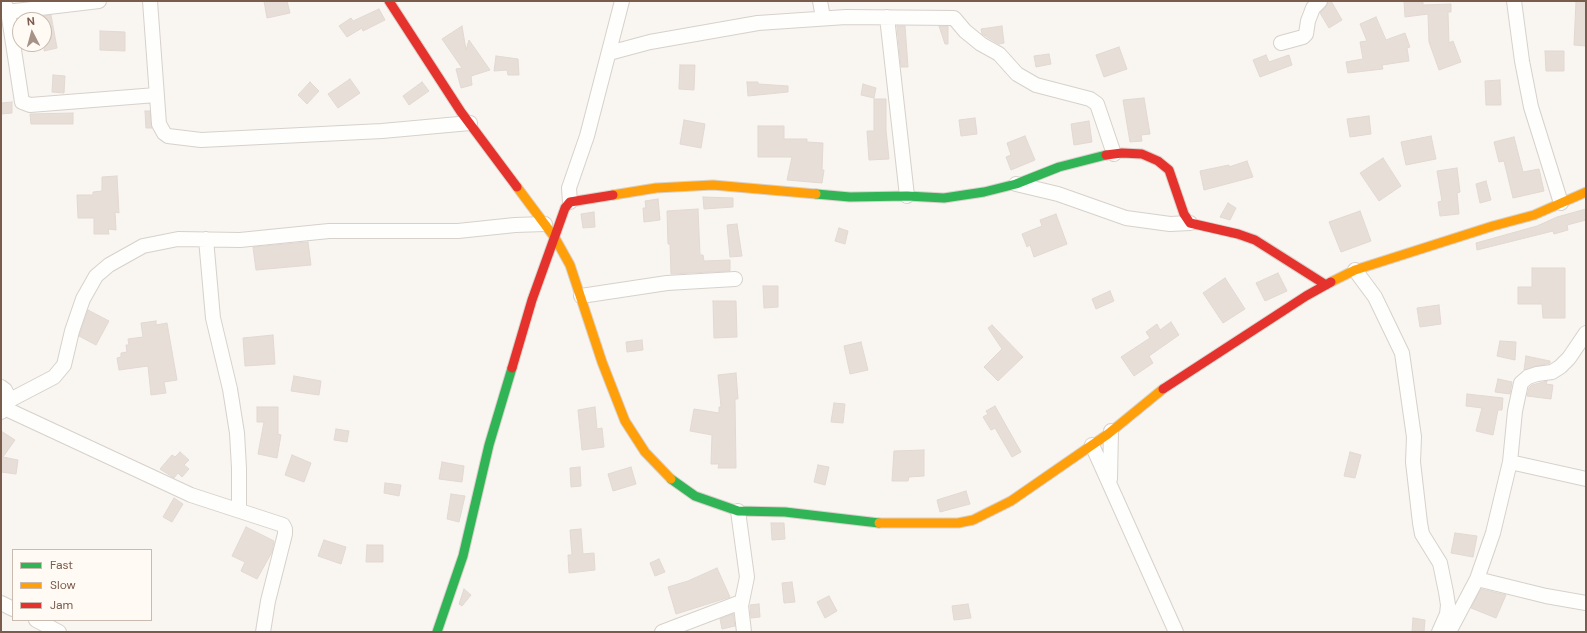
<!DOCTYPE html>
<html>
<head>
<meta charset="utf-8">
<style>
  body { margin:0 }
  #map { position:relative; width:1587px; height:633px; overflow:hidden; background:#f9f5f0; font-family:"DM Sans",sans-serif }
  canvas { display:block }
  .frame { position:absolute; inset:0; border:2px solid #7a5c4d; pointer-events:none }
  .legend { position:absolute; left:12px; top:549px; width:140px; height:72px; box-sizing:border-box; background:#fffaf3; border:1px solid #cabbb1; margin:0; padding:5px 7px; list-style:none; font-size:12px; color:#7a5c4d }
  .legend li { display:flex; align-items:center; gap:8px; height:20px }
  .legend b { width:20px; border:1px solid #cabbb1 }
  .north { position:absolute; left:12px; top:12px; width:40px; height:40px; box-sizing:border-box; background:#fffaf3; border:1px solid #cabbb1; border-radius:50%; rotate:354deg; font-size:11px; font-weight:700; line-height:16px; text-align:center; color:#7a5c4d }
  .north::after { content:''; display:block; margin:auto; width:14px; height:18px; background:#a69286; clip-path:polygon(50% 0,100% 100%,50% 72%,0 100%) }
</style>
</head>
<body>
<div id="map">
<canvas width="1587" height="633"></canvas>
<div class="frame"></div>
<ul class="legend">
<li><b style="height:5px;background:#30b455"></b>Fast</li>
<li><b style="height:5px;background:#ff9f0a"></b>Slow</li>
<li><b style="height:5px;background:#e5322d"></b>Jam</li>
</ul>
<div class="north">N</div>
</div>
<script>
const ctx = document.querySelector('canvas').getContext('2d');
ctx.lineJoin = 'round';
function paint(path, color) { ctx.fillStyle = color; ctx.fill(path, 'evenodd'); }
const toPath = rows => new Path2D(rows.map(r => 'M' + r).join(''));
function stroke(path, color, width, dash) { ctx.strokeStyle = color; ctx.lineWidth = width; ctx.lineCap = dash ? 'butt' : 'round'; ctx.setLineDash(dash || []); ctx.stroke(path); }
const building = toPath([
  [264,1,287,1,290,13,267,18,264,1],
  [1328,1,1331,1,1342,20,1329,28,1320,13,1326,7,1328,1],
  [1404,1,1423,1,1423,5,1451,4,1451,12,1448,12,1449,43,1453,41,1461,62,1439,70,1429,42,1428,14,1405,17,1404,1],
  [1576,1,1586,1,1586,46,1574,45,1576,1],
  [379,9,385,20,363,31,362,28,347,37,339,26,351,18,353,21,379,9],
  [51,15,57,48,44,51,44,16,51,15],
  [1376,17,1386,40,1405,33,1410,47,1407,48,1409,61,1382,65,1383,69,1348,73,1346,62,1363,59,1360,42,1367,41,1360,24,1376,17],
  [462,26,466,50,469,40,490,70,471,76,472,85,461,88,456,69,462,68,442,39,462,26],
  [897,26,905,26,908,67,901,67,897,26],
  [939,26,948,26,948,44,945,44,939,26],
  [1002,26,1004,43,999,44,982,34,981,29,1002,26],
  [100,31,125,32,125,51,100,50,100,31],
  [1119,47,1127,69,1104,77,1096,55,1119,47],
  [1545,51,1564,51,1564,71,1546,71,1545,51],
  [1049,54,1051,64,1036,67,1034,56,1049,54],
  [1266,55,1269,62,1289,55,1292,65,1260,77,1253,60,1266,55],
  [496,56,518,59,519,75,508,75,507,70,494,71,496,56],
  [680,65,695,65,694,90,679,89,680,65],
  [53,75,65,76,64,93,52,92,53,75],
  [350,79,360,93,338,108,328,94,350,79],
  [1500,80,1501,105,1486,105,1485,81,1500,80],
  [310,82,319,91,307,104,298,95,310,82],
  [422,82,429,91,409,105,403,96,422,82],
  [747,82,758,82,758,84,788,86,788,92,748,96,747,82],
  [863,84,876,88,874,98,861,95,863,84],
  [1144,98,1150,134,1141,135,1142,141,1130,142,1123,100,1144,98],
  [874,99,886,99,886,130,889,159,869,160,867,131,874,131,874,99],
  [12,102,12,113,1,114,1,103,12,102],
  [145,111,150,111,152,128,146,128,145,111],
  [73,113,73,124,31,124,30,114,73,113],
  [1369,116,1371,134,1350,137,1347,119,1369,116],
  [975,118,977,134,961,136,959,120,975,118],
  [684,120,705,124,701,148,680,144,684,120],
  [1089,121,1092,142,1074,145,1071,124,1089,121],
  [758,126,784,126,784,139,807,139,807,142,823,143,822,170,824,170,822,183,787,180,792,157,758,157,758,126],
  [1025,136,1035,160,1011,170,1006,157,1011,155,1007,143,1025,136],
  [1431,136,1436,159,1406,165,1401,142,1431,136],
  [1514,137,1523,172,1539,169,1544,191,1513,198,1504,161,1499,162,1494,142,1514,137],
  [1383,158,1401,186,1379,201,1360,173,1383,158],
  [1247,161,1253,177,1204,190,1200,171,1229,165,1229,167,1247,161],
  [1457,168,1460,192,1457,193,1459,214,1440,216,1438,202,1442,201,1437,171,1457,168],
  [117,176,119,213,115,212,116,230,108,229,109,234,94,234,94,218,78,218,77,195,93,195,93,192,102,191,102,177,117,176],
  [1486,181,1491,200,1480,203,1476,184,1486,181],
  [703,197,733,198,733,207,704,209,703,197],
  [658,199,660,220,644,222,643,208,646,208,645,201,658,199],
  [1228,203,1236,208,1230,220,1220,217,1228,203],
  [698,209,700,255,703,255,704,261,730,260,730,271,671,274,670,244,668,244,667,211,698,209],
  [1586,209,1586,220,1567,225,1568,230,1554,234,1553,231,1477,250,1476,243,1537,226,1557,217,1586,209],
  [1360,211,1371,241,1341,252,1329,222,1360,211],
  [594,212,595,227,583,228,581,214,594,212],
  [1056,214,1067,244,1034,257,1030,245,1027,247,1022,234,1042,226,1040,220,1056,214],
  [737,224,742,256,730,257,727,225,737,224],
  [839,228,848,231,845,244,835,241,839,228],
  [308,242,311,265,256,270,253,247,308,242],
  [1532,268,1565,268,1565,318,1543,318,1542,304,1518,304,1518,287,1532,287,1532,268],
  [1278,273,1287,291,1265,301,1256,283,1278,273],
  [1225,278,1245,309,1223,323,1203,293,1225,278],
  [763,286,778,286,778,307,764,308,763,286],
  [1110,291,1114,301,1096,309,1092,299,1110,291],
  [713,301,736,301,737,337,714,338,713,301],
  [1439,305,1441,324,1420,327,1417,308,1439,305],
  [88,310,109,321,96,345,79,336,88,310],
  [156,321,156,325,167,323,177,380,164,382,166,393,151,395,148,366,119,370,117,358,121,357,121,353,127,352,126,345,129,345,128,339,143,337,141,323,156,321],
  [1171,322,1179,335,1149,356,1153,363,1134,376,1121,357,1150,338,1146,332,1157,324,1160,330,1171,322],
  [992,325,1023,357,998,381,984,367,1002,349,988,328,992,325],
  [273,335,275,364,245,366,243,338,273,335],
  [642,340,643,350,627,352,626,342,642,340],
  [1500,341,1516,342,1515,360,1497,356,1500,341],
  [861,342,868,370,850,374,844,346,861,342],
  [1526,356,1550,361,1550,363,1524,370,1526,356],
  [736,373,738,399,735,399,736,468,718,468,719,464,711,464,712,435,690,431,694,409,719,413,719,407,721,407,718,375,736,373],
  [294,376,321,381,319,395,291,391,294,376],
  [1498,379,1512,382,1510,394,1495,392,1498,379],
  [1547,381,1546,384,1553,385,1551,399,1527,396,1529,388,1532,385,1547,381],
  [1467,394,1503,398,1502,410,1498,410,1493,435,1476,431,1482,408,1466,406,1467,394],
  [834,403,845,404,843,423,831,422,834,403],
  [995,406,1021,452,1012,457,995,428,991,430,983,417,988,414,986,411,995,406],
  [257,407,278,407,278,434,281,435,277,458,258,454,264,422,257,422,257,407],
  [595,407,597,429,602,428,604,447,582,450,578,410,595,407],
  [336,429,349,431,347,442,334,440,336,429],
  [1,431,15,440,3,457,18,460,16,474,1,472,1,431],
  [924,450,924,476,909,477,908,481,892,481,894,451,924,450],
  [180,452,189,460,184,465,189,469,182,477,178,473,174,478,160,469,172,455,175,457,180,452],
  [1350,452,1361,455,1355,478,1344,476,1350,452],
  [292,455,311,463,304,482,285,475,292,455],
  [442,462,464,466,462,482,439,479,442,462],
  [818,465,829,467,825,485,814,482,818,465],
  [580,467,581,486,571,487,570,468,580,467],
  [631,467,636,484,613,491,608,474,631,467],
  [385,483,401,485,399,496,384,493,385,483],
  [966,491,970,504,940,512,937,500,966,491],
  [451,494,465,496,459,522,447,519,451,494],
  [174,498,183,504,172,522,163,517,174,498],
  [771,523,784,523,785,539,772,540,771,523],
  [246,527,274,541,272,552,257,579,241,571,245,562,232,556,246,527],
  [581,529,583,554,594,553,595,570,569,573,568,555,572,555,570,530,581,529],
  [1455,533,1477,536,1473,557,1451,553,1455,533],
  [324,540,346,547,341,564,318,556,324,540],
  [367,545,383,545,383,562,366,562,367,545],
  [659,559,665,572,655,576,650,563,659,559],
  [717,568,730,597,676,614,668,587,688,581,717,568],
  [792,582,795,602,784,603,782,583,792,582],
  [464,589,471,595,462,606,459,604,464,589],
  [1481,589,1506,595,1496,618,1471,608,1481,589],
  [829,596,837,611,825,618,817,602,829,596],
  [759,604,760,617,751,618,750,605,759,604],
  [968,604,971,618,954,620,952,606,968,604],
  [733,614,735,626,722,629,720,619,733,614],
  [1413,618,1425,620,1424,632,1412,632,1413,618]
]);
paint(building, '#e6ded7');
stroke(building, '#e2d8d2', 1);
const street = toPath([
  [3,1,8,11,15,11,99,1],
  [150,1,159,124,164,133,168,136,201,140,382,131,470,123],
  [820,1,823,18],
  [1514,1,1522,61,1531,107,1561,203],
  [8,11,22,102,30,105,156,95],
  [887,17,907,196],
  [1281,43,1303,37,1306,34,1308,21,1313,8,1320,1],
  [609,53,650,42,758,23,846,17,954,18,965,31,981,44,999,54,1017,74,1036,85,1090,99,1097,104,1114,154],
  [1016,184,1058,194,1126,218,1170,224,1190,223],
  [570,202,569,188,587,136,622,1],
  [206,239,213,318,230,389,237,433,239,468,239,509],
  [1355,270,1375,297,1402,353,1414,437,1413,462,1420,523,1422,534,1440,563,1446,592,1448,605,1447,614,1439,632],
  [581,296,667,283,735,279],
  [1,387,5,390,10,400],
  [4,408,191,495,283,525,285,529,285,534,268,601,263,632],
  [1,412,10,400,54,377,64,365,72,331,83,299,96,276,109,265,143,246,178,239,240,240,329,231,458,231,515,225,545,224],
  [1092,445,1176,632],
  [1510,462,1586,479],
  [1110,479,1111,431],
  [738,511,747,577,741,606,744,632],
  [1477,579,1546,596,1586,603],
  [1,603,13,609],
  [36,620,59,632],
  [662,632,741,602],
  [1449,632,1477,579,1493,533,1510,462,1515,411,1521,383,1528,377,1537,374,1552,372,1560,367,1569,358,1586,333]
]);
const fast = toPath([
  [816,194,850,197,907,196,944,198,984,192,1016,184,1059,167,1106,155],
  [671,479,695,496,738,511,785,512,879,523],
  [437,632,463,556,489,445,512,368]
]);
const slow = toPath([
  [517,187,555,238,570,265,602,362,625,421,645,452,671,479],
  [613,195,656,188,713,185,816,194],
  [1331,282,1355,270,1493,226,1534,215,1586,192],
  [879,523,958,523,973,520,1011,501,1108,434,1163,389]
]);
const jam = toPath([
  [389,1,461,112,517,187],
  [1106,155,1122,153,1142,154,1158,161,1169,170,1184,214,1190,223,1238,234,1255,240,1326,285],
  [512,368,532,300,565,208,570,202,613,195],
  [1163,389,1306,296,1331,282]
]);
stroke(street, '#d7d1cb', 16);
stroke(fast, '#d9d2cb', 11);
stroke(slow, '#d9d2cb', 11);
stroke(jam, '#d9d2cb', 11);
stroke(street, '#fefefd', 14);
stroke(fast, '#30b455', 9);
stroke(slow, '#ff9f0a', 9);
stroke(jam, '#e5322d', 9);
</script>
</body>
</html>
